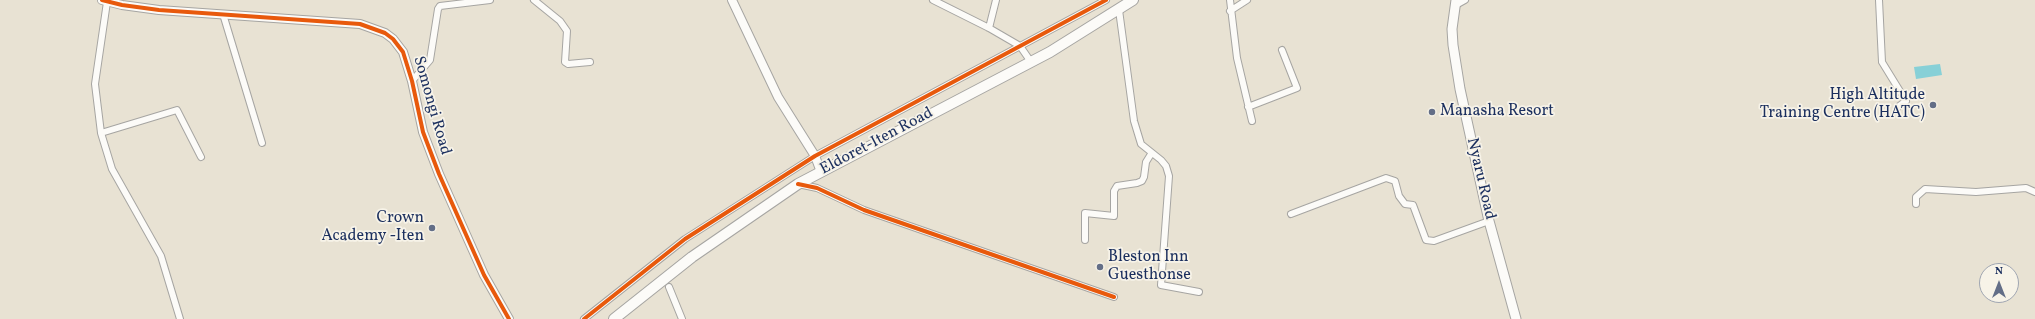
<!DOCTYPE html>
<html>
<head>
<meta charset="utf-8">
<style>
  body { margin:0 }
  #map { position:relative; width:2035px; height:319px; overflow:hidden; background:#e8e2d3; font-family:Vollkorn,serif }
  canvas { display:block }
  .north { position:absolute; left:1979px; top:263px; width:40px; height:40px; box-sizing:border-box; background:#f7f3e8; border:1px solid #9fa5b1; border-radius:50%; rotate:0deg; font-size:11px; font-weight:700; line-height:16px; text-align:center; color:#1b2f5e }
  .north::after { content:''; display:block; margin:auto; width:14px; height:18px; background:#636e87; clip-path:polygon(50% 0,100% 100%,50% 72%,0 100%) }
</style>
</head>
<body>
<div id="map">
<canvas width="2035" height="319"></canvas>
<div class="north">N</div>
</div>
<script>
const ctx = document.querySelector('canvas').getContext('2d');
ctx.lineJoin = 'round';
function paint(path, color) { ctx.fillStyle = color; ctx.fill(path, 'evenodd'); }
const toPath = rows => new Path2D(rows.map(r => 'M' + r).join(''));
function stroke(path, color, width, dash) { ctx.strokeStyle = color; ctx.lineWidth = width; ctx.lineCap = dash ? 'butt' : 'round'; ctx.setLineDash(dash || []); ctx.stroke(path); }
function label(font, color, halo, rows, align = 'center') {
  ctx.font = font + ' Vollkorn,serif'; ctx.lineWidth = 3.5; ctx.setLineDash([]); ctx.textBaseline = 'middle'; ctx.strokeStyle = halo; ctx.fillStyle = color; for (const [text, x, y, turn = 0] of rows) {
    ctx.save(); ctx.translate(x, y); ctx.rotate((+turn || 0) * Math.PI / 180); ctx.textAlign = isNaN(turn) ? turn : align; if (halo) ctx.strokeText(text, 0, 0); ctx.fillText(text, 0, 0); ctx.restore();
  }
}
paint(toPath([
  [1940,64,1942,75,1916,79,1914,67]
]), '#87d0d7');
const minor = toPath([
  [534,0,560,21,567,31,565,62,568,64,590,62],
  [933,0,989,28,1020,46,1031,62],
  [1230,0,1237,58,1252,121],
  [1879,0,1882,62,1906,101,1898,107],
  [107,2,95,84,101,133,112,169,161,256,180,319],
  [1456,5,1465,0],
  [1119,10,1134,121,1141,144,1161,160,1166,166,1169,176,1161,285,1199,292],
  [1230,11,1247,0],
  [223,14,262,143],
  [989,28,996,0],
  [412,81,430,60,438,9,440,6,490,0],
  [1248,107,1297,88,1282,50],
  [101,133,177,110,201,157],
  [798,184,817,188,864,210,1114,297],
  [1916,204,1916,197,1925,189,1976,192,2026,188,2035,192],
  [1291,214,1386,178,1395,181,1399,196,1405,204,1413,205,1426,240,1434,241,1489,221],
  [1085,240,1085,213,1114,216,1114,191,1117,186,1137,183,1142,181,1144,177,1146,162,1151,154],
  [669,287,682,319],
  [584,319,685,239,815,156,1106,0]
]);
const tertiary = toPath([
  [102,0,122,5,159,10,360,24,385,33,393,39,403,52,412,81,423,132,439,174,484,275,509,319],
  [732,0,778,97,815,156,821,172]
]);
const secondary = toPath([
  [1456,0,1452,29,1453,45,1460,89,1489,221,1516,319]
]);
const primary = toPath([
  [614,319,692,257,798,184,1050,52,1133,0]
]);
stroke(minor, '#a6a5a2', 8);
stroke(tertiary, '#a6a5a2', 10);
stroke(secondary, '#a6a5a2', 11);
stroke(primary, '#a6a5a2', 12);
stroke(minor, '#fcfbf8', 6);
stroke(tertiary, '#fcfbf8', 8);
stroke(secondary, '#fcfbf8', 9);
stroke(primary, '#fcfbf8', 10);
stroke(toPath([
  [102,0,122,5,159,10,360,24,385,33,393,39,403,52,412,81,423,132,439,174,484,275,509,319],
  [798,184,817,188,864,210,1114,297],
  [584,319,685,239,815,156,1106,0]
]), '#e8590c', 4);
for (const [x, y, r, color] of [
  [1933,105,4,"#636e87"],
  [1432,112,4,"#636e87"],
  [432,228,4,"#636e87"],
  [1100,267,4,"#636e87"]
]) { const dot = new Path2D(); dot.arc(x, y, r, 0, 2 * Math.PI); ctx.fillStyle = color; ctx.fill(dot); stroke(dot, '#f7f3e8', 1.5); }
label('16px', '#1b2f5e', '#f7f3e8', [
  ["High Altitude",1925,96],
  ["Training Centre (HATC)",1925,114],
  ["Manasha Resort",1440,112,"left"],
  ["Crown",424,219],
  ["Academy -Iten",424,237],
  ["Bleston Inn",1108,258,"left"],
  ["Guesthonse",1108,276,"left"]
], 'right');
label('16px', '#1b2f5e', '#f7f3e8', [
  ["Somongi Road",431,106,74],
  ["Eldoret-Iten Road",877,142,-28],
  ["Nyaru Road",1480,179,77]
]);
</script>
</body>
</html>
